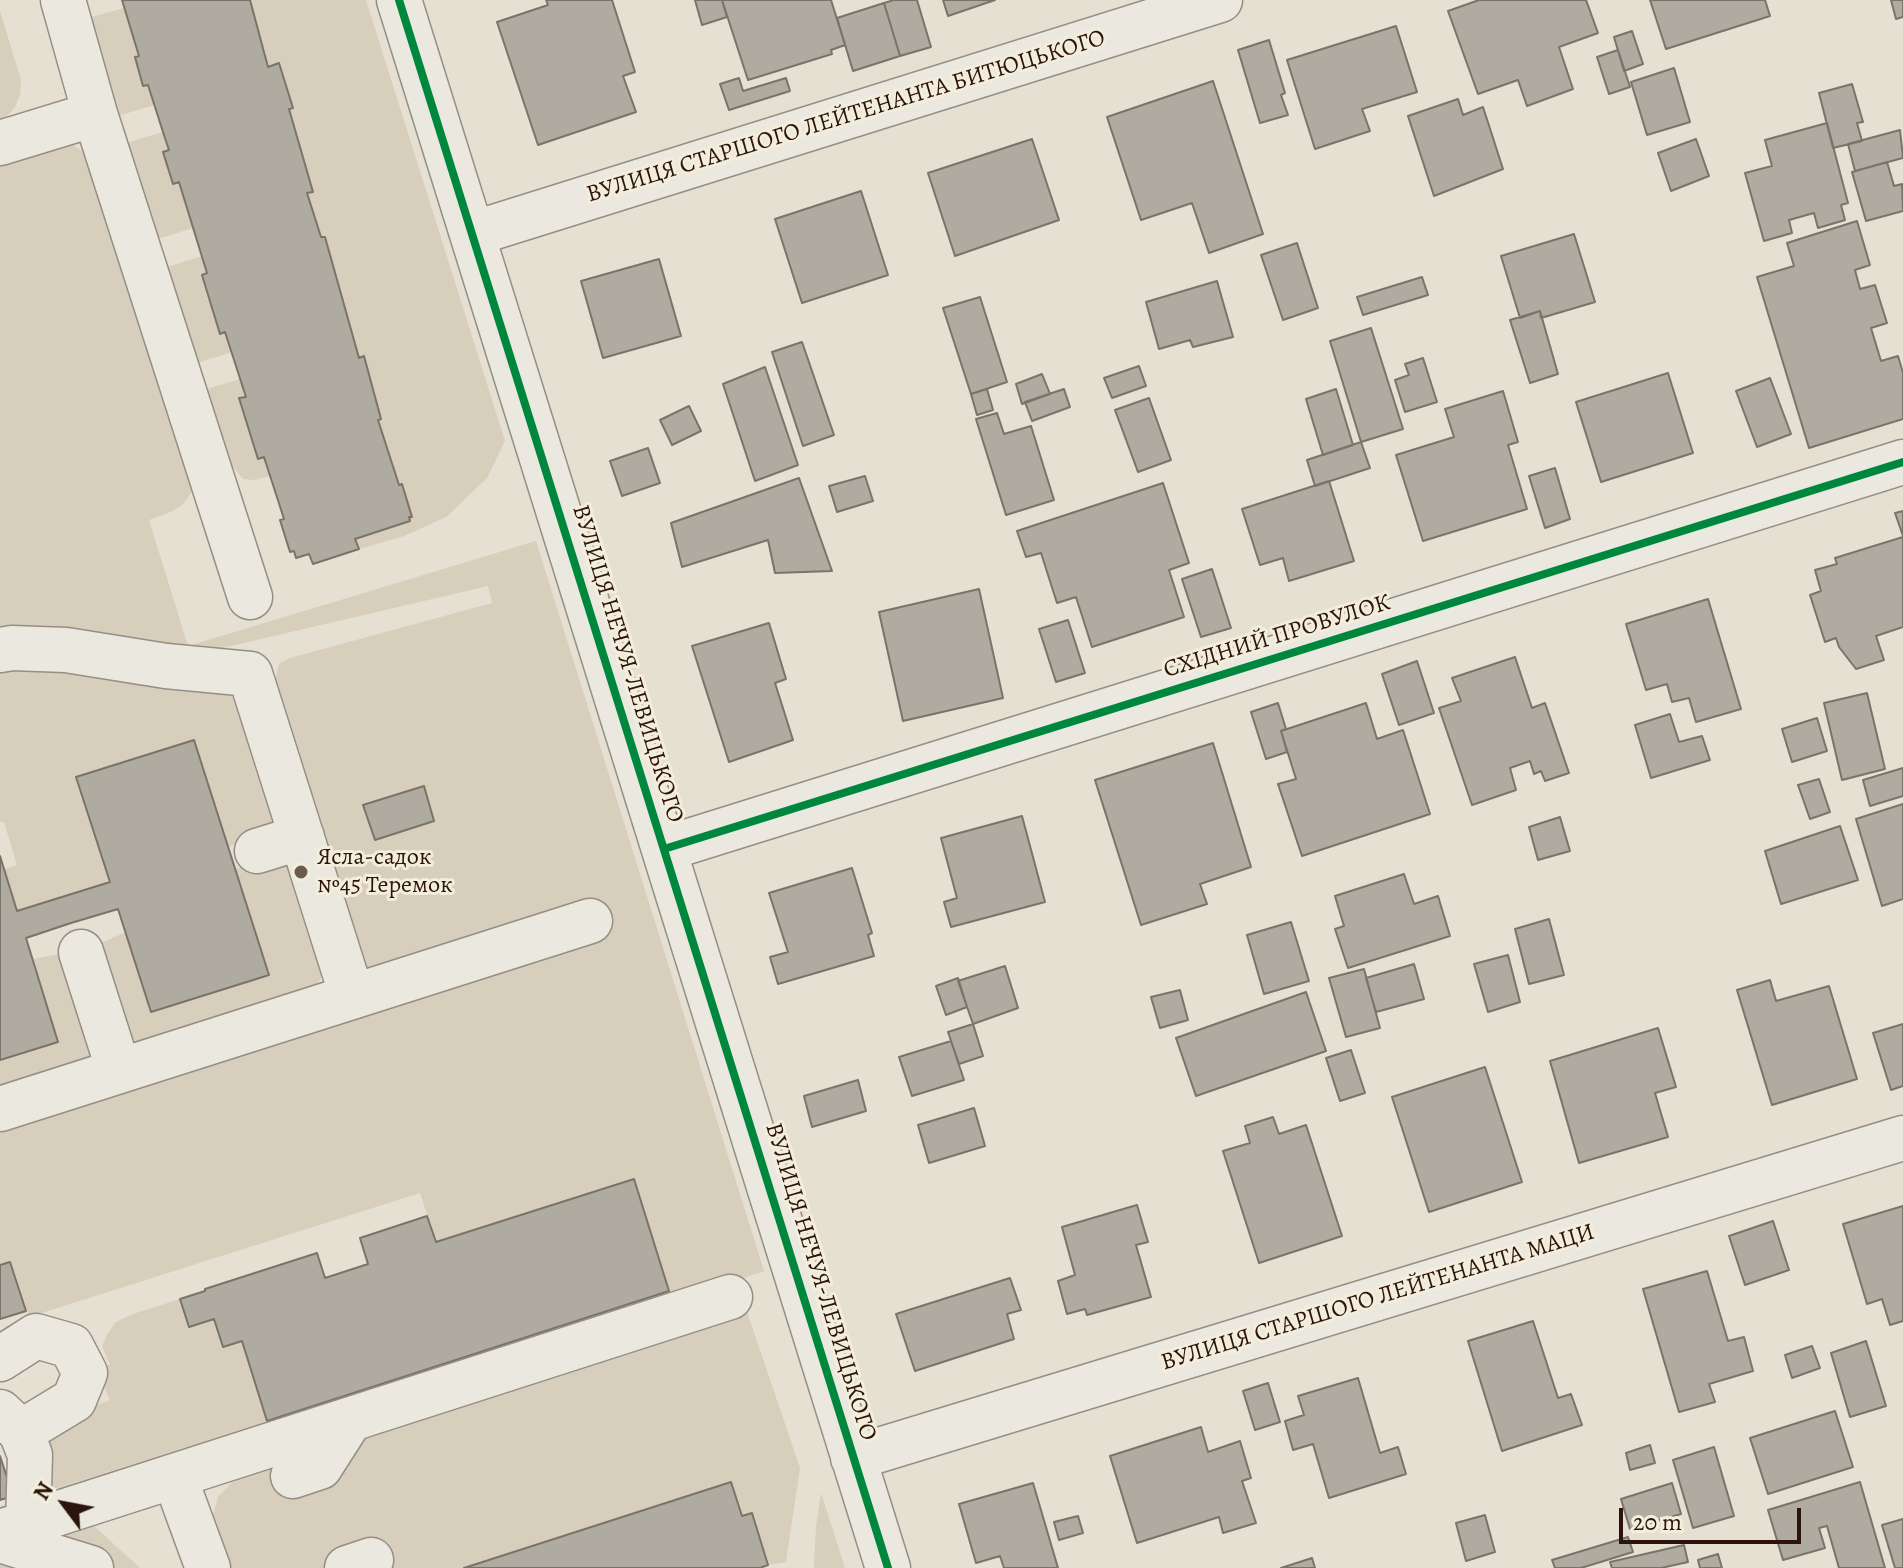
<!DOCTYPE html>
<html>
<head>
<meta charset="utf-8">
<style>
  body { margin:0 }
  #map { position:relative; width:1903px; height:1568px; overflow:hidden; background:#e5e0d1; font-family:Alegreya,serif }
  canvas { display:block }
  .north { position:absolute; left:24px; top:1464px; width:80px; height:80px; -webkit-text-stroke:6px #f3eddc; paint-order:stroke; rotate:302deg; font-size:22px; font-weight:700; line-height:32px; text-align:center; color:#2c140c }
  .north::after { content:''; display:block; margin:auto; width:28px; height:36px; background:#2c140c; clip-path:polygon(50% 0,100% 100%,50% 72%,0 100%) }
  .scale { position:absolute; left:1619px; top:1508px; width:182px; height:36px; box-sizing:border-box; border:4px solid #2c140c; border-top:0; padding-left:10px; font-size:24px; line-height:28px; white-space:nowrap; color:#2c140c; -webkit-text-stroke:6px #f3eddc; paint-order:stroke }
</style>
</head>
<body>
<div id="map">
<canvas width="1903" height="1568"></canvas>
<div class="north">N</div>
<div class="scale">20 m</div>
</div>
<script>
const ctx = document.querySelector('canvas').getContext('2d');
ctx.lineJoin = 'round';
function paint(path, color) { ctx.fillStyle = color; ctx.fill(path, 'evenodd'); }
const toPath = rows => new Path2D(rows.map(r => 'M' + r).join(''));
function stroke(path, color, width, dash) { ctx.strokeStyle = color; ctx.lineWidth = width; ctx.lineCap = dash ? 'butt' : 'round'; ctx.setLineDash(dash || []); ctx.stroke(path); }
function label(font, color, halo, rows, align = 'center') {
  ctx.font = font + ' Alegreya,serif'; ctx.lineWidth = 6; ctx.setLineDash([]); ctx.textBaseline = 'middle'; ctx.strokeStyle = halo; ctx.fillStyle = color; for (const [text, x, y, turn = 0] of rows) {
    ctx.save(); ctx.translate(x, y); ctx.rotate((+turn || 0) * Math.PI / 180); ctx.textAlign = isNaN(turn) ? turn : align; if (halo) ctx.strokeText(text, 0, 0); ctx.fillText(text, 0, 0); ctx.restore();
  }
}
paint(toPath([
  [250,0,366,0,505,441,487,478,446,517,404,536,359,549,355,539,409,521,409,517,412,516,402,485,399,485,378,420,381,418,365,357,359,358,325,237,321,237,307,193,299,144,289,109,293,108,268,67],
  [124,8,139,56,135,57,142,85,148,85,155,105,114,117,85,19],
  [0,11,21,80,20,95,15,107,4,119,0,121],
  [163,132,169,150,163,152,172,183,179,182,193,228,154,240,123,144],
  [68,142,93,158,195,476,191,493,183,504,173,511,149,520,188,646,536,541,764,1271,614,1322,610,1311,669,1291,633,1179,436,1242,420,1193,29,1317,11,1262,0,1265,0,1126,365,971,274,685,279,664,290,658,492,603,488,586,201,653,0,636,0,158],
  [202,256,207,273,202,276,220,333,225,332,232,352,194,364,164,268],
  [240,379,246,397,239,399,258,459,264,457,270,476,254,480,243,479,228,461,203,390],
  [17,663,231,690,243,701,288,826,228,847,194,740,77,777,110,882,17,911,4,869,17,865,4,822,0,822,0,666],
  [297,853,324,971,316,987,130,1055,96,950,101,943,126,932,151,1012,268,975,235,869],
  [60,954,100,1064,0,1096,0,1060,58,1041,33,959],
  [180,1299,189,1327,214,1319,223,1347,242,1341,267,1421,42,1493,38,1428,110,1400,97,1372,110,1364,102,1346,108,1333,116,1322,133,1314],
  [744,1303,800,1468,786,1562,768,1565,752,1513,742,1516,730,1482,464,1568,226,1568,210,1527,218,1497,233,1481,284,1446],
  [552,1329,554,1338,394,1389,392,1380],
  [821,1493,845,1568,814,1568,816,1526],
  [94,1526,140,1568,0,1568,0,1545]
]), '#d7cebb');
const building = toPath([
  [122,0,250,0,268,67,279,63,293,108,289,109,313,192,307,193,321,237,325,237,359,358,364,356,381,419,378,420,399,485,402,484,412,517,409,517,410,521,355,539,359,549,313,564,309,554,296,558,294,551,290,552,280,520,284,519,275,491,264,457,258,459,239,398,246,397,225,332,220,334,202,275,207,273,179,182,173,184,163,152,169,150,163,132,148,85,143,86,135,57,139,56,122,0],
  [546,0,612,0,635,72,623,76,636,112,538,145,497,22,548,5,546,0],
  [695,0,722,0,727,17,702,25,695,0],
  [722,0,831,0,845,45,831,50,832,54,748,80,722,0],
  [894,0,917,0,931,47,900,56,884,3,894,0],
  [943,0,995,0,948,16,943,0],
  [1479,0,1586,0,1598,33,1559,47,1573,89,1527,106,1518,80,1478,94,1448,11,1479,0],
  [1650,0,1765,0,1770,16,1666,49,1650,0],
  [1891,0,1903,0,1903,17,1896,19,1891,0],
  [884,3,900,56,853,71,837,18,884,3],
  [1396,26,1417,92,1362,109,1370,131,1315,149,1287,60,1396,26],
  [1632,31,1643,64,1624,71,1614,37,1632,31],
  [1269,40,1285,93,1281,95,1288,115,1260,123,1238,50,1269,40],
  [1618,50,1630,87,1609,94,1597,57,1618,50],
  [1674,68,1690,122,1647,135,1631,82,1674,68],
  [739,78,743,91,786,78,790,91,729,110,720,84,739,78],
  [1213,81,1263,234,1209,253,1192,203,1141,220,1107,117,1213,81],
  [1852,84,1863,122,1857,123,1862,141,1833,148,1819,93,1852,84],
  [1458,99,1463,115,1483,107,1503,169,1434,196,1408,116,1458,99],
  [1827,123,1848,203,1841,205,1845,220,1818,228,1814,213,1789,220,1792,233,1764,241,1745,173,1772,166,1765,140,1827,123],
  [1900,130,1903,158,1855,171,1848,144,1900,130],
  [1032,139,1059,220,955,256,928,173,1032,139],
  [1696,139,1709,176,1671,191,1658,153,1696,139],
  [1887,162,1894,186,1902,184,1903,211,1866,221,1852,172,1887,162],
  [861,191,888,275,802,303,775,219,861,191],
  [1857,221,1870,265,1855,270,1860,289,1875,285,1887,323,1871,328,1881,361,1898,356,1903,373,1903,419,1809,448,1757,277,1794,266,1787,243,1857,221],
  [1574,234,1595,302,1541,318,1540,311,1520,318,1501,256,1574,234],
  [1297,243,1318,308,1283,320,1261,255,1297,243],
  [659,259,681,336,603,358,581,281,659,259],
  [1422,277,1428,295,1363,315,1357,297,1422,277],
  [1217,281,1233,337,1193,347,1190,340,1159,349,1146,302,1217,281],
  [980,297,1007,382,971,394,943,308,980,297],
  [1540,311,1558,374,1530,383,1510,320,1540,311],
  [1371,328,1403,429,1361,442,1330,341,1371,328],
  [802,342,834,435,803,446,772,352,802,342],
  [1423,358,1437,402,1405,412,1395,380,1409,375,1405,364,1423,358],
  [1139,366,1146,386,1112,398,1104,378,1139,366],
  [765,367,798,465,755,481,723,384,765,367],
  [1668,373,1693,453,1601,482,1576,402,1668,373],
  [1042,374,1050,394,1022,404,1016,384,1042,374],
  [1770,378,1791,434,1757,447,1736,391,1770,378],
  [987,389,993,410,977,415,971,394,987,389],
  [1064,389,1070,407,1032,421,1025,402,1064,389],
  [1336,389,1353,445,1323,455,1306,399,1336,389],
  [1503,391,1518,442,1508,445,1527,509,1423,541,1396,455,1454,437,1445,409,1503,391],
  [1149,398,1171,460,1138,472,1115,410,1149,398],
  [689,406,701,431,672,445,660,420,689,406],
  [997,413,1004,434,1031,426,1054,500,1006,515,976,419,997,413],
  [1361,442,1370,468,1315,486,1307,460,1361,442],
  [648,448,660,483,622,496,610,461,648,448],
  [1555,468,1570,519,1545,528,1529,476,1555,468],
  [865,476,873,501,837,512,829,486,865,476],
  [799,478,832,571,775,573,768,540,682,567,671,523,799,478],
  [1329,481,1354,561,1289,581,1283,558,1260,565,1242,509,1329,481],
  [1163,483,1189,563,1169,570,1184,617,1092,647,1076,597,1057,603,1041,553,1026,557,1017,531,1163,483],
  [1903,511,1903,536,1895,513,1903,511],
  [1903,537,1903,627,1876,636,1884,660,1856,669,1839,647,1836,638,1825,642,1810,595,1821,591,1815,570,1837,564,1835,558,1903,537],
  [1212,569,1231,628,1201,637,1182,579,1212,569],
  [979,589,1003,698,903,721,879,612,979,589],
  [1708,599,1741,709,1696,722,1689,698,1672,702,1667,684,1646,690,1626,624,1708,599],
  [1068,620,1085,673,1056,682,1039,629,1068,620],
  [769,623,786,679,775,683,793,740,729,762,692,646,769,623],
  [1515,657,1532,708,1545,703,1569,773,1545,781,1541,771,1534,774,1530,761,1510,768,1516,790,1472,805,1439,708,1461,701,1452,678,1515,657],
  [1417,661,1434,713,1399,725,1382,674,1417,661],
  [1867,693,1885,769,1842,780,1824,703,1867,693],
  [1278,703,1286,729,1281,731,1287,752,1266,759,1251,712,1278,703],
  [1366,703,1377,739,1403,730,1430,814,1302,856,1278,784,1296,779,1281,731,1366,703],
  [1670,714,1679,742,1702,736,1710,760,1651,778,1635,725,1670,714],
  [1817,718,1827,751,1792,762,1782,729,1817,718],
  [194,740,269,975,151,1012,118,909,71,923,26,938,58,1042,0,1060,0,856,17,911,110,882,76,777,194,740],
  [1213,743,1251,867,1200,884,1207,904,1141,925,1095,780,1213,743],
  [1903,768,1903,796,1870,806,1863,780,1903,768],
  [1819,779,1830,812,1810,819,1798,785,1819,779],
  [424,786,434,821,375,840,363,805,424,786],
  [1903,804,1903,899,1882,906,1856,819,1903,804],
  [1022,816,1045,902,951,927,944,902,957,898,941,838,1022,816],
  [1560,817,1570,851,1538,860,1529,827,1560,817],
  [1840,826,1858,880,1781,904,1765,851,1840,826],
  [852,868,872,933,868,935,874,956,778,984,770,957,788,952,769,893,852,868],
  [1404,874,1414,904,1438,896,1450,936,1348,968,1335,929,1344,926,1335,896,1404,874],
  [1549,919,1564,975,1529,984,1515,929,1549,919],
  [1291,922,1309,981,1264,994,1247,935,1291,922],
  [1508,955,1520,1002,1488,1012,1474,964,1508,955],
  [1414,964,1424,999,1376,1012,1366,978,1414,964],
  [1005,966,1018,1008,973,1024,958,981,1005,966],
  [1364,969,1380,1028,1346,1037,1329,978,1364,969],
  [958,978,967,1007,946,1015,936,986,958,978],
  [1770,980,1776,1001,1829,986,1857,1079,1772,1105,1737,990,1770,980],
  [1180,990,1188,1020,1160,1028,1151,997,1180,990],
  [1306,992,1326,1051,1196,1096,1176,1038,1306,992],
  [973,1024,983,1056,959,1064,948,1032,973,1024],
  [1903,1024,1903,1086,1891,1090,1873,1033,1903,1024],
  [1658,1028,1676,1087,1655,1093,1668,1137,1579,1163,1550,1061,1658,1028],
  [951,1041,964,1080,912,1096,899,1057,951,1041],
  [1351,1050,1365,1093,1340,1101,1326,1058,1351,1050],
  [1485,1067,1522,1182,1429,1212,1392,1097,1485,1067],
  [858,1080,866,1111,812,1127,804,1096,858,1080],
  [974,1108,985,1146,929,1163,918,1125,974,1108],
  [1273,1117,1279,1134,1306,1125,1342,1236,1259,1263,1223,1151,1250,1143,1245,1126,1273,1117],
  [634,1179,669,1291,267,1421,242,1341,223,1347,214,1319,189,1327,180,1299,205,1291,205,1289,317,1253,325,1278,368,1264,360,1238,427,1216,436,1242,634,1179],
  [1137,1205,1148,1242,1136,1245,1151,1297,1087,1315,1085,1309,1067,1314,1058,1281,1075,1275,1062,1227,1137,1205],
  [1903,1206,1903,1321,1890,1325,1882,1299,1867,1304,1843,1224,1903,1206],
  [1773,1221,1789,1270,1745,1285,1729,1236,1773,1221],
  [10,1262,26,1311,0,1319,0,1265,10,1262],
  [1707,1271,1728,1341,1744,1337,1753,1371,1709,1384,1715,1402,1679,1412,1643,1289,1707,1271],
  [1010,1278,1021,1310,1007,1314,1014,1339,915,1371,896,1314,1010,1278],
  [1533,1321,1558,1398,1571,1394,1582,1425,1502,1451,1468,1341,1533,1321],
  [1866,1341,1886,1406,1850,1417,1831,1353,1866,1341],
  [1812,1346,1820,1368,1792,1378,1785,1355,1812,1346],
  [1358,1378,1380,1453,1398,1447,1406,1474,1329,1498,1313,1444,1293,1450,1285,1421,1304,1415,1298,1396,1358,1378],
  [1268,1383,1280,1422,1255,1430,1243,1391,1268,1383],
  [1835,1411,1853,1467,1768,1494,1750,1438,1835,1411],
  [1201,1427,1208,1452,1240,1441,1251,1478,1242,1481,1256,1523,1223,1533,1219,1517,1137,1543,1110,1456,1201,1427],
  [1650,1445,1655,1463,1630,1470,1626,1453,1650,1445],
  [1714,1447,1734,1516,1693,1528,1673,1460,1714,1447],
  [0,1456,13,1496,0,1500,0,1456],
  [731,1482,742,1516,752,1513,768,1565,760,1568,464,1568,731,1482],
  [1860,1482,1885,1568,1839,1568,1827,1526,1819,1528,1825,1548,1783,1560,1768,1510,1860,1482],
  [1033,1483,1058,1568,1004,1568,1000,1556,976,1563,959,1504,1033,1483],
  [1672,1483,1681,1514,1630,1529,1621,1499,1672,1483],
  [1485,1515,1495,1552,1466,1561,1456,1523,1485,1515],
  [1078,1516,1083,1533,1059,1540,1054,1522,1078,1516],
  [1903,1519,1903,1568,1895,1568,1882,1525,1903,1519],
  [1628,1537,1633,1552,1581,1568,1555,1568,1552,1560,1628,1537],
  [1684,1545,1688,1562,1661,1568,1612,1568,1610,1562,1684,1545],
  [1718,1554,1722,1568,1700,1568,1698,1560,1718,1554],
  [1312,1558,1315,1568,1281,1568,1312,1558]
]);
paint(building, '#b0aba1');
stroke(building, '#7a736a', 2);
const minor = toPath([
  [63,0,95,114,250,597],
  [399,0,888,1568],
  [0,143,95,114],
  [472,234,1220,0],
  [0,650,12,648,66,650,166,666,250,674,352,996],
  [664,849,1903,462],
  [257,851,302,837],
  [81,952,119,1071],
  [0,1109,590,921],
  [0,1359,36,1336,71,1346,85,1373,74,1400,21,1432],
  [0,1412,21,1432,30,1455,28,1523],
  [853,1458,1903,1138],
  [293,1476,320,1467,350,1420],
  [175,1478,208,1568],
  [0,1532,730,1297],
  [0,1540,91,1568],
  [347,1568,371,1560]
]);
stroke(minor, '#948e85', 47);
stroke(minor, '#ebe8e0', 44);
stroke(toPath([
  [399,0,888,1568],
  [664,849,1903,462]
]), '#00873e', 8);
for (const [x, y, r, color] of [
  [301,872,8,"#6d5b51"]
]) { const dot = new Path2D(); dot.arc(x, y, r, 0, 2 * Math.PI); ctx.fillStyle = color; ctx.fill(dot); stroke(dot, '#f3eddc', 3); }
label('24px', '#2c140c', '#f3eddc', [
  ["ВУЛИЦЯ СТАРШОГО ЛЕЙТЕНАНТА БИТЮЦЬКОГО",846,117,-17],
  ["СХІДНИЙ ПРОВУЛОК",1277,637,-17],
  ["ВУЛИЦЯ НЕЧУЯ-ЛЕВИЦЬКОГО",627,664,73],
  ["ВУЛИЦЯ НЕЧУЯ-ЛЕВИЦЬКОГО",820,1282,73],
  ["ВУЛИЦЯ СТАРШОГО ЛЕЙТЕНАНТА МАЦИ",1378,1298,-17]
]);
label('24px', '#2c140c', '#f3eddc', [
  ["Ясла-садок",317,858],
  ["№45 Теремок",317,886]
], 'left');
</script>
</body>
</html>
